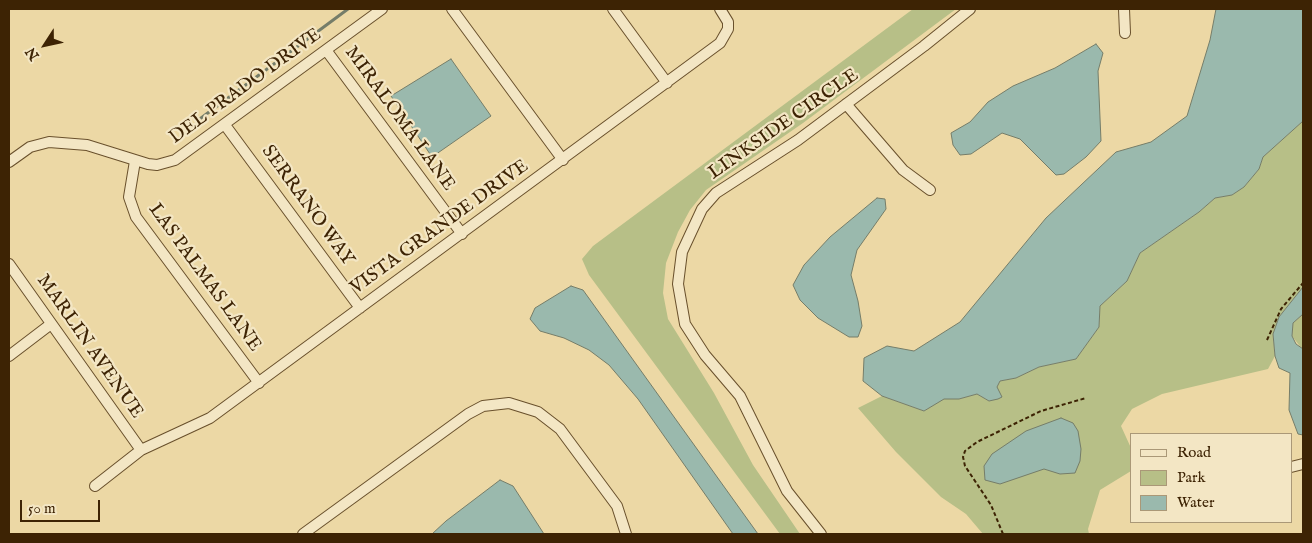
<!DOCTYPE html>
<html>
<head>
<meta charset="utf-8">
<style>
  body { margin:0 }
  #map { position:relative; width:1312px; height:543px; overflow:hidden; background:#ecd8a5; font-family:"IM FELL English",serif }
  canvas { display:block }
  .frame { position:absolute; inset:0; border:10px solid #3d2304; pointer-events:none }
  .legend { position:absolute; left:1130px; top:433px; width:162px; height:90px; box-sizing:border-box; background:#f3e6c4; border:1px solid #aa9877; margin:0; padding:6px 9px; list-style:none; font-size:15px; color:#3d2304 }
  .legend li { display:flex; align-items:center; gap:10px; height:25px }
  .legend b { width:25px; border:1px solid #aa9877 }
  .north { position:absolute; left:20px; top:20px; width:50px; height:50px; -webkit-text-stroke:4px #f3e6c4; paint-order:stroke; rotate:235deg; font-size:14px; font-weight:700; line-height:20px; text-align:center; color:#3d2304 }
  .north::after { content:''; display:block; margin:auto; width:18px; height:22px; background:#3d2304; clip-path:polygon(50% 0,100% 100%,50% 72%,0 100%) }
  .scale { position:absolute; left:20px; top:500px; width:80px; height:22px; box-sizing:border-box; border:2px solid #3d2304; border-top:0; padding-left:6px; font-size:15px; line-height:18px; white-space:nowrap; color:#3d2304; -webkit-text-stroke:4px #f3e6c4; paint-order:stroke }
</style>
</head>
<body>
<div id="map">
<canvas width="1312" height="543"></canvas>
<div class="frame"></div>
<ul class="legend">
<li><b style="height:6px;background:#f3e6c4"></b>Road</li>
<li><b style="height:14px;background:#b7bf87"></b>Park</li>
<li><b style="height:14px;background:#9ab9ad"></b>Water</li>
</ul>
<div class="north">N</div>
<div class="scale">50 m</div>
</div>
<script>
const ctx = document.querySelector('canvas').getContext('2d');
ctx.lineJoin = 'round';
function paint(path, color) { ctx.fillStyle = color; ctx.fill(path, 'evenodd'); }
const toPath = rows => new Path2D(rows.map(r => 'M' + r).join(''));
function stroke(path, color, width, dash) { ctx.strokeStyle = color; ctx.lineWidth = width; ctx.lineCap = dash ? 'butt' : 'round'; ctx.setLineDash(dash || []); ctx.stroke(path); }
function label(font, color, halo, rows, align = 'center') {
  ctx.font = font + ' "IM FELL English",serif'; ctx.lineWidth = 4.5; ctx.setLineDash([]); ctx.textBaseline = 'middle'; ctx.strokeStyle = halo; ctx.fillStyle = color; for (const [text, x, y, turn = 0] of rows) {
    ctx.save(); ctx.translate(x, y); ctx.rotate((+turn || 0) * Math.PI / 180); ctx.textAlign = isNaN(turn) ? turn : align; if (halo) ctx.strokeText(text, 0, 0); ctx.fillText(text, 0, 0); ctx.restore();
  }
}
paint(toPath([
  [913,9,956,9,803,123,706,190,690,210,678,232,666,263,663,293,668,319,714,393,753,465,800,534,780,534,589,275,582,259,593,246],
  [1303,121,1303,287,1279,317,1273,334,1275,356,1268,369,1162,394,1132,409,1121,426,1131,448,1131,471,1100,490,1088,529,1089,534,983,534,966,514,941,497,896,452,858,408,882,396,924,411,943,399,959,399,977,394,989,401,1000,381,1016,378,1039,367,1076,359,1099,327,1100,306,1127,281,1140,253,1199,212,1215,198,1232,195,1244,187,1259,169,1263,157],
  [1303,314,1303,349,1302,349,1292,336,1293,323]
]), '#b7bf87');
const water = toPath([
  [1216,9,1303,9,1303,121,1263,157,1259,169,1244,187,1232,195,1215,198,1199,212,1140,253,1127,281,1100,306,1099,327,1076,359,1039,367,1016,378,1000,381,997,387,1002,397,998,399,989,401,977,394,959,399,944,399,924,411,882,396,863,381,864,358,887,346,914,351,960,322,1046,218,1116,152,1151,142,1187,116,1210,40,1216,9],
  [1096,44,1103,53,1098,71,1101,141,1086,157,1064,174,1056,175,1020,139,1002,133,971,154,960,155,953,145,951,133,970,122,988,102,1013,86,1055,68,1096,44],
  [451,59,491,116,432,157,391,96,451,59],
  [877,198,885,199,886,209,857,250,851,275,858,301,862,326,858,337,849,337,818,318,800,300,793,285,804,265,830,237,877,198],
  [571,286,583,290,758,534,733,534,638,399,609,365,589,350,564,338,540,331,530,319,535,308,571,286],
  [1303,287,1303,314,1293,323,1292,336,1296,344,1303,349,1303,435,1298,434,1289,410,1290,373,1279,368,1275,356,1273,334,1279,317,1303,287],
  [1061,418,1073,423,1078,431,1081,449,1080,461,1075,473,1060,474,1044,469,1000,484,985,480,984,466,992,454,1026,431,1061,418],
  [500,480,513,486,544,534,432,534,446,521,500,480]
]);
paint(water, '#9ab9ad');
stroke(water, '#757d69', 1);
stroke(toPath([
  [197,121,348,9]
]), '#757d69', 3);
const minor = toPath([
  [452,9,563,160],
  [613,9,667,83],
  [1124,9,1125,33],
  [326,50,462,234],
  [846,104,903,170,930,190],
  [225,125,360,308],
  [135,161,129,197,136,217,259,383],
  [9,162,30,147,49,142,87,145,148,164,157,165,175,160,382,9],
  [9,264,141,450],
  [9,356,51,324],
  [1291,467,1303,464],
  [95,486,141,450,210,418,720,43,728,29,728,22,720,9],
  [303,534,468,414,483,406,509,403,538,412,560,429,617,506,626,534],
  [821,534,787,491,740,396,705,355,685,324,678,284,682,252,702,209,716,193,798,140,924,46,970,9]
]);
stroke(minor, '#69502c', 12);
stroke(toPath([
  [1267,340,1281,309,1303,283],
  [1003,534,991,505,965,466,963,457,965,451,977,442,1041,411,1086,398]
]), '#3d2304', 2, [4, 2.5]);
stroke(minor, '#f3e6c4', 10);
label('19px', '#3d2304', '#f3e6c4', [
  ["DEL PRADO DRIVE",246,87,-36],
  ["MIRALOMA LANE",399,119,54],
  ["LINKSIDE CIRCLE",784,125,-35],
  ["SERRANO WAY",307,206,54],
  ["VISTA GRANDE DRIVE",440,228,-36],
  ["LAS PALMAS LANE",204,278,54],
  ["MARLIN AVENUE",89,347,55]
]);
</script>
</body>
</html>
